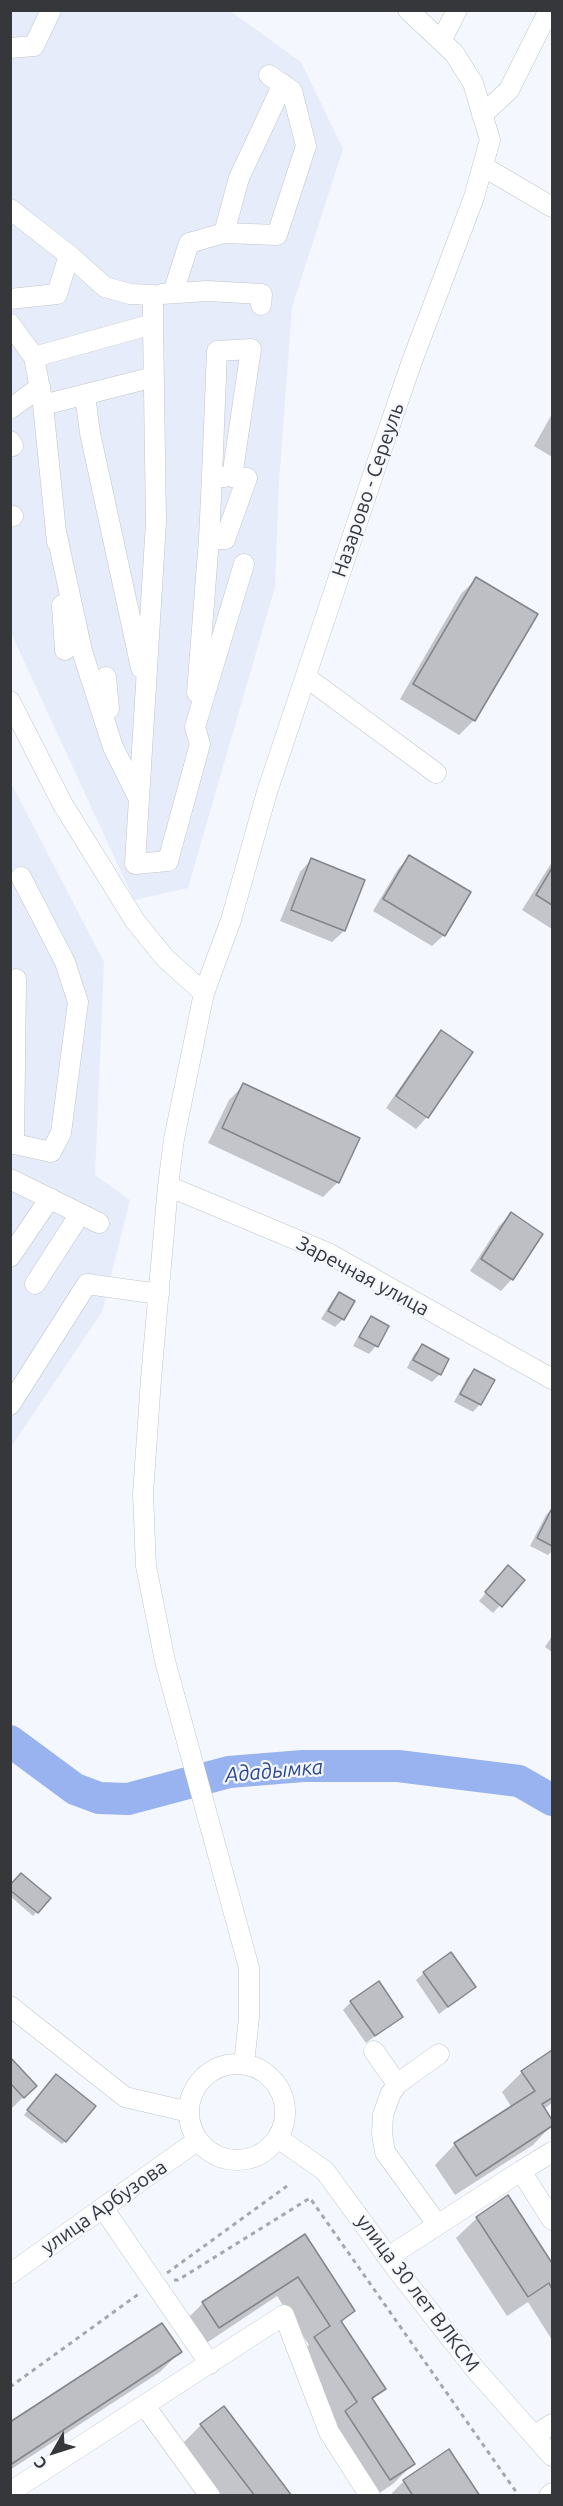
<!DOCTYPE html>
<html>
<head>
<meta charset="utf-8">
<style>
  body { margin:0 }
  #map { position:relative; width:563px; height:2506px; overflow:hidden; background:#f4f7fd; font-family:Ubuntu,sans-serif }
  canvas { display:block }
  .frame { position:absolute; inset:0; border:12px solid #36373a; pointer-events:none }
  .north { position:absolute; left:24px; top:2422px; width:60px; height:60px; -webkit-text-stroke:4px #f4f7fd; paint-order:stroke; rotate:231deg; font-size:16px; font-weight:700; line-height:24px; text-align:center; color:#36373a }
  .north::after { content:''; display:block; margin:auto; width:21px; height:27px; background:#36373a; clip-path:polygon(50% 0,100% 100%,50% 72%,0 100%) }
</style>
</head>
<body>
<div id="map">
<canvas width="563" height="2506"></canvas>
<div class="frame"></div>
<div class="north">С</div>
</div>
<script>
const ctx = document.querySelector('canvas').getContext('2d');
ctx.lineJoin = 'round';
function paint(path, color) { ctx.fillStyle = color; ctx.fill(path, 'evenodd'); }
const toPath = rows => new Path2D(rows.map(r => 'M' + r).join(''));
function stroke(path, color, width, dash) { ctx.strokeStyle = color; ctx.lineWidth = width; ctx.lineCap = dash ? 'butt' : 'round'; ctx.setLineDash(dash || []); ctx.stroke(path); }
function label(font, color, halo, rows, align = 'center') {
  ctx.font = font + ' Ubuntu,sans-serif'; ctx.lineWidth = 4.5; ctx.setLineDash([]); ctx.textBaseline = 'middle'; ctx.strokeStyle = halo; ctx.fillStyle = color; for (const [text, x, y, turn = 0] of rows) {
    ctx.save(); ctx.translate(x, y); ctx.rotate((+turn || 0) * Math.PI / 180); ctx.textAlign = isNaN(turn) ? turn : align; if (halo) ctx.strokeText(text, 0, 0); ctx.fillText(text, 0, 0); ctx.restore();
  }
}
paint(toPath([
  [11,11,230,11,301,62,343,149,292,307,279,482,275,587,188,888,134,900,11,633],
  [10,781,104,962,95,1175,130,1200,102,1312,11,1447]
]), '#e6ecf9');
paint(toPath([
  [552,414,552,457,534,446],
  [476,579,474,720,459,735,400,699,461,594],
  [409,857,444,935,432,946,373,911,398,869],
  [311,860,363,881,344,931,332,942,280,921,300,872],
  [552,862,552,929,522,910],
  [442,1032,427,1117,416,1129,386,1108,430,1044],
  [244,1085,338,1182,323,1197,208,1143,229,1100],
  [511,1214,512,1279,501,1291,470,1271,499,1226],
  [339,1293,343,1319,335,1327,321,1319,332,1301],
  [371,1318,387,1327,376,1346,369,1354,353,1346,364,1326],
  [422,1346,447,1360,440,1374,432,1382,407,1368,414,1354],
  [474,1370,480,1404,473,1412,454,1402,467,1378],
  [552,1509,552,1551,548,1555,530,1546,546,1515],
  [501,1575,523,1580,493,1613,479,1601],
  [552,1636,552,1652,545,1647],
  [10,1887,49,1898,33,1916,10,1896],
  [424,1973,474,1987,439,2014,416,1980],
  [351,2002,401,2016,366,2043,343,2010],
  [552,2052,552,2103,544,2109,552,2125,533,2145,455,2195,435,2165,455,2144,512,2108,502,2092,522,2072],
  [10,2060,35,2086,12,2108,10,2107],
  [53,2079,65,2141,62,2144,24,2115],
  [508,2197,552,2265,552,2340,528,2302,507,2316,456,2238,477,2218],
  [305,2237,353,2311,341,2323,384,2389,372,2400,414,2463,393,2484,375,2496,325,2432,336,2421,295,2358,309,2345,277,2296,199,2348,183,2323,203,2303],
  [180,2352,160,2372,10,2470,10,2424],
  [223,2408,291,2496,219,2496,181,2445,201,2425],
  [449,2451,478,2496,394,2496,392,2493,404,2481]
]), '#0003');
stroke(toPath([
  [10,1741,75,1789,99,1798,128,1799,229,1772,303,1766,398,1766,519,1781,552,1800]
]), '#98b3ef', 32);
const building = toPath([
  [476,577,538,614,475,721,413,684,476,577],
  [409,855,471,892,445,936,383,899,409,855],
  [311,858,365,880,345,931,291,910,311,858],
  [552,868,552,905,536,895,552,868],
  [441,1030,473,1052,428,1118,396,1096,441,1030],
  [243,1083,360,1138,339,1183,222,1128,243,1083],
  [511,1212,543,1234,513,1280,481,1259,511,1212],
  [339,1292,355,1301,344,1320,328,1311,339,1292],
  [371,1316,389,1326,378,1347,359,1337,371,1316],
  [422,1344,449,1359,441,1375,413,1360,422,1344],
  [474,1369,495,1380,481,1405,460,1394,474,1369],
  [552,1508,552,1546,537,1538,552,1508],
  [508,1565,525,1580,502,1607,485,1592,508,1565],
  [21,1873,51,1898,38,1913,10,1890,10,1885,21,1873],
  [451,1952,476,1987,448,2007,423,1972,451,1952],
  [379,1981,403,2017,375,2036,350,2001,379,1981],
  [552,2050,552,2098,542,2104,552,2120,552,2126,476,2176,454,2143,535,2091,521,2071,552,2050],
  [10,2057,37,2086,24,2098,10,2083,10,2057],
  [56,2074,96,2106,66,2142,27,2110,56,2074],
  [508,2195,552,2263,552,2289,549,2283,528,2297,476,2217,508,2195],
  [305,2234,355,2311,341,2321,386,2389,372,2398,415,2464,390,2480,345,2411,357,2402,314,2337,330,2326,298,2277,219,2328,202,2302,305,2234],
  [162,2323,182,2352,10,2465,10,2422,162,2323],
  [224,2406,292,2496,255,2496,200,2424,224,2406],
  [449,2449,480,2496,413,2496,403,2480,449,2449]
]);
paint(building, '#bdbfc5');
stroke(building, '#83858a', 1.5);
const minor = toPath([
  [441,41,457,10],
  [10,48,34,46,51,10],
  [482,115,509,90,549,10],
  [484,167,552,207],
  [10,209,69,255,57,294,10,299],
  [224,233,239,178,283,84],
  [69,255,105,287,130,294,153,295,153,324],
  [173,293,189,243,224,233,277,235,306,146,292,91,269,75],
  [162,294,207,291,262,294,261,305],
  [10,324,34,357,153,324,156,522,135,864,168,861,200,744,195,727,244,564],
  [34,357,43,405,154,377],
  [85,395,90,433,141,668],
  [43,405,57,542],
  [10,409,40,387],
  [10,441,13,446],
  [10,517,13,516],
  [56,531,82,651,113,747,139,799],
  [209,539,212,476,224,477],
  [62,605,65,650],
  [106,677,109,709],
  [306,677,436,773],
  [197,693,209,539,225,539,247,478,232,477,251,349,217,351,212,476],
  [10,701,62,803,135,921,165,958,204,993],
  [10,1143,51,1152,61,1133,78,1002,65,962,21,877],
  [14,1144,16,979],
  [10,1179,99,1223],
  [168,1186,328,1253,552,1379],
  [10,1257,50,1198],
  [35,1284,80,1214],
  [10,1405,87,1284,159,1294],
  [10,2006,125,2097,189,2112],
  [374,2051,397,2084],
  [244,2064,249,2017,249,1968,165,1661,146,1566,143,1494,151,1379,168,1186,174,1139,204,993,231,920,267,792,379,457,411,364,474,197,490,140,473,83,454,53,408,10],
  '189 2112a48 48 0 1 1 96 0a48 48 0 1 1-96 0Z',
  [278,2138,325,2171,401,2275,475,2369,552,2456],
  [552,2152,521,2171,552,2220],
  [103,2208,210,2364],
  [437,2224,385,2152,382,2134,383,2115,390,2095,397,2084,439,2054],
  [388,2257,521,2171],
  [10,2274,198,2140],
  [145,2406,210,2496],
  [534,2436,552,2424],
  [10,2492,284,2315,329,2432,370,2496],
  [549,2496,552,2493]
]);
stroke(minor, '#c1c4ca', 21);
stroke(toPath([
  [167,2273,287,2186],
  [174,2280,178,2280,310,2198,519,2496],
  [10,2387,140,2293]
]), '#a5a8ac', 3, [4.5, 4.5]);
stroke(minor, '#fff', 20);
label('20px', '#36373a', '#f4f7fd', [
  ["Назарово - Сереуль",368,490,-71],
  ["Заречная улица",363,1276,28],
  ["улица Арбузова",104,2207,-35],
  ["улица 30 лет ВЛКСМ",418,2293,53]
]);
label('italic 21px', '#2e4990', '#f4f7fd', [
  ["Ададымка",274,1771,-5]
]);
</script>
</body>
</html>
